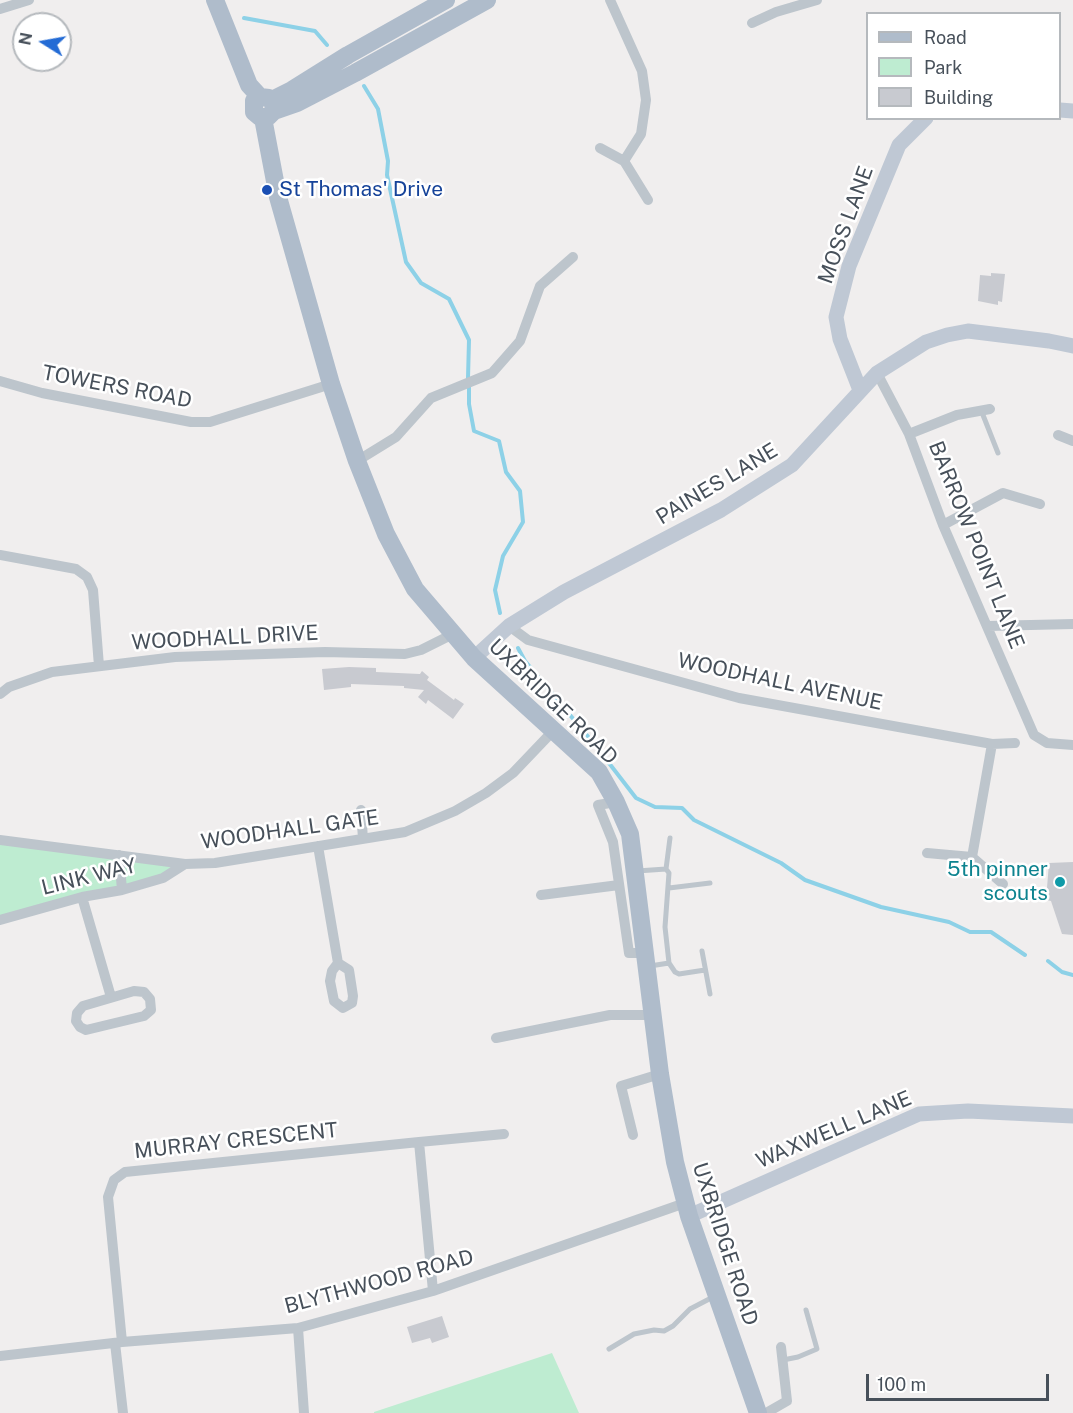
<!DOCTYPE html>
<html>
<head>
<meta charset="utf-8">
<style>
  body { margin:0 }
  #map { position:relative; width:1073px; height:1413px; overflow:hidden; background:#f0eeee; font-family:"Public Sans",sans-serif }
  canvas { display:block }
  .legend { position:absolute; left:866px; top:12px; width:195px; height:108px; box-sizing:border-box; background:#fff; border:2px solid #b5b9bd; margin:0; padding:8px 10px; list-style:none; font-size:18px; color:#47505a }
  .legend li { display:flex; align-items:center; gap:12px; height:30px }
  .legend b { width:30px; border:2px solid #b5b9bd }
  .north { position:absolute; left:12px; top:12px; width:60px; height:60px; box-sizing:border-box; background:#fff; border:2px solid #b5b9bd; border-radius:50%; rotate:281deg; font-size:16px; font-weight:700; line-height:24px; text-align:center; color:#47505a }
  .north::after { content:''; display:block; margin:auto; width:21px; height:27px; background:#236bd5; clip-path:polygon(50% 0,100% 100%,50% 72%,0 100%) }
  .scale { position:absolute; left:866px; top:1374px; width:183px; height:27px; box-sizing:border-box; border:3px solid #47505a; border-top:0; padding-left:8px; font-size:18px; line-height:21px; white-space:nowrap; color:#47505a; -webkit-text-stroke:4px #fff; paint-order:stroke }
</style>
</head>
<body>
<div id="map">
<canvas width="1073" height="1413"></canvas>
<ul class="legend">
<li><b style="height:8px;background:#afbccb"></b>Road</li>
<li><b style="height:16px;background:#beecd1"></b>Park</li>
<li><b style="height:16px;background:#c8cad0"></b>Building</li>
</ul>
<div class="north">N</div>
<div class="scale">100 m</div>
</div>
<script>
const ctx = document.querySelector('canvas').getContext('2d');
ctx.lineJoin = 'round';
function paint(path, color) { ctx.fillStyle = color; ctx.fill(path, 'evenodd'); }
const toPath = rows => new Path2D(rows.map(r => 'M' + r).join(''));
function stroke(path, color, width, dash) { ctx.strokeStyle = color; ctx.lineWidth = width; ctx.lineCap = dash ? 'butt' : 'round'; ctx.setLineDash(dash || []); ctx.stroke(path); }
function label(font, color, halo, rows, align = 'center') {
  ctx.font = font + ' "Public Sans",sans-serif'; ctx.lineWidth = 5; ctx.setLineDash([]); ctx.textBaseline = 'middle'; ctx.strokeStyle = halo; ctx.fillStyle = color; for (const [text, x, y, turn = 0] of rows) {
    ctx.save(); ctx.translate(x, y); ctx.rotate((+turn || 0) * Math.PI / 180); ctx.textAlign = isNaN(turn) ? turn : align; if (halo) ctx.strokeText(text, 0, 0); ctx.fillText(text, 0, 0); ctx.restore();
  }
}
paint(toPath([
  [0,840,185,864,163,878,0,920],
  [552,1353,579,1413,374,1413,374,1412]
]), '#beecd1');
stroke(toPath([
  [244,18,315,31,327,45],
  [364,86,378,109,388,161,387,175,406,262,421,283,449,299,469,340,468,378],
  [469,386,469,404,474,431,499,441,506,472,520,491,523,522,503,556,495,590,500,613],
  [518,648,525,661,595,745,636,798,655,807,682,808,694,820,781,863,805,880,881,907,949,922,970,932,991,932,1025,955],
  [1048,961,1062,972,1073,975]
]), '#8dd1e7', 4);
paint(toPath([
  [991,273,1005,274,1002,302,998,301,998,305,978,301,980,275,991,276],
  [349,667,376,668,376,672,420,674,422,671,429,677,427,680,454,700,455,698,464,704,453,719,428,700,426,704,418,697,424,690,404,688,404,686,351,684,351,687,324,690,322,669],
  [1073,862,1073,935,1062,934,1051,901,1046,900,1049,863],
  [442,1316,449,1337,432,1343,430,1338,412,1343,407,1327]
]), '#c8cad0');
stroke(toPath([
  [981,410,998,453],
  [666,869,670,838],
  [637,871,666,869,669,873,665,927,669,963,650,966],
  [669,888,710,883],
  [702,951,710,994],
  [669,963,675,972,679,974,705,970],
  [609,1349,634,1334,654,1330,664,1331,673,1326,690,1309,715,1296],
  [783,1360,798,1357,817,1349,806,1310]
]), '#bdc5cc', 5);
stroke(toPath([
  [610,0,642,71,646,100,641,134,624,161],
  [0,9,29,0],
  [752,23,776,12,817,0],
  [600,148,624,161,648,200],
  [877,373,909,434,943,525,1034,735,1047,743,1073,745],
  [0,381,42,393,191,422,210,422,331,384],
  [909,434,957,415,990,409],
  [1058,435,1073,441],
  [357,461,396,437,431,398,492,373,520,341,540,286,573,257],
  [943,525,1003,493,1040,504],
  [0,555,76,569,87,577,93,590,99,666],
  [509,626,528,640,739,698,992,744,1015,743],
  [988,626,1073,624],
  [0,694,9,687,52,672,175,657,325,652,405,654,421,650,453,634],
  [616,802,598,805,613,842,629,953,646,953],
  [361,810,363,839],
  [0,840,185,864,215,863,405,832,455,811,486,793,513,773,554,730],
  [318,846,338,963,349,970,353,996,352,1003,343,1008,334,1001,330,981,332,971,338,963],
  [927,853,972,857,992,744],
  [119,855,122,890],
  [972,857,1003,884],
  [541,895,619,885],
  [82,897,111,997],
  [0,920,82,897,122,890,163,878,185,864],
  [134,991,144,992,150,999,151,1010,144,1016,86,1030,80,1027,76,1021,77,1013,83,1006,134,991],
  [496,1038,610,1015,653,1015],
  [633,1135,621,1086,660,1074],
  [419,1142,504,1134],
  [298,1328,304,1413],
  [122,1342,108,1197,114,1180,125,1172,419,1142,433,1291],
  [115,1343,123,1413],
  [0,1356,122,1342,298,1328,433,1291,685,1203],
  [766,1413,787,1401,781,1347]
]), '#bdc5cc', 10);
stroke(toPath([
  [1060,110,1073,111],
  [860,390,840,339,836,317,849,266,899,145,926,118],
  [474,658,509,626,564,592,721,510,792,465,877,373,926,342,947,335,968,331,1049,341,1073,346],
  [689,1216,919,1114,968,1111,1073,1116]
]), '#bfc8d4', 15);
stroke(toPath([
  [215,0,249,85,260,97,269,98,273,103,274,111,268,117,260,117,254,112,254,101,260,97],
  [272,100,292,90,348,55,446,0],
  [274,111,297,103,355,73,487,0],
  [263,118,278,197,331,384,357,461,386,534,415,589,474,658,599,772,616,802,630,834,660,1074,675,1162,689,1216,758,1413]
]), '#afbccb', 18);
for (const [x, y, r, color] of [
  [267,190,6,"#1a4fb4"],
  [1060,882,6,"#0f9aa8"]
]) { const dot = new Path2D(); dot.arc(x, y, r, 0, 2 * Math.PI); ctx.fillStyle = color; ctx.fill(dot); stroke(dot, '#fff', 2); }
label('21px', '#164399', '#fff', [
  ["St Thomas' Drive",279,190]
], 'left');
label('21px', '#47505a', '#fff', [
  ["MOSS LANE",846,225,-70],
  ["TOWERS ROAD",117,387,11],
  ["PAINES LANE",717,484,-31],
  ["BARROW POINT LANE",976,545,68],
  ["WOODHALL DRIVE",225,638,-3],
  ["WOODHALL AVENUE",780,682,12],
  ["UXBRIDGE ROAD",553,702,44],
  ["WOODHALL GATE",290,830,-8],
  ["LINK WAY",89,877,-14],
  ["WAXWELL LANE",834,1130,-23],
  ["MURRAY CRESCENT",236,1141,-6],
  ["UXBRIDGE ROAD",725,1244,72],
  ["BLYTHWOOD ROAD",379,1282,-15]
]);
label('21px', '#0d838f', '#fff', [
  ["5th pinner",1048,870],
  ["scouts",1048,894]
], 'right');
</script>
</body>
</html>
